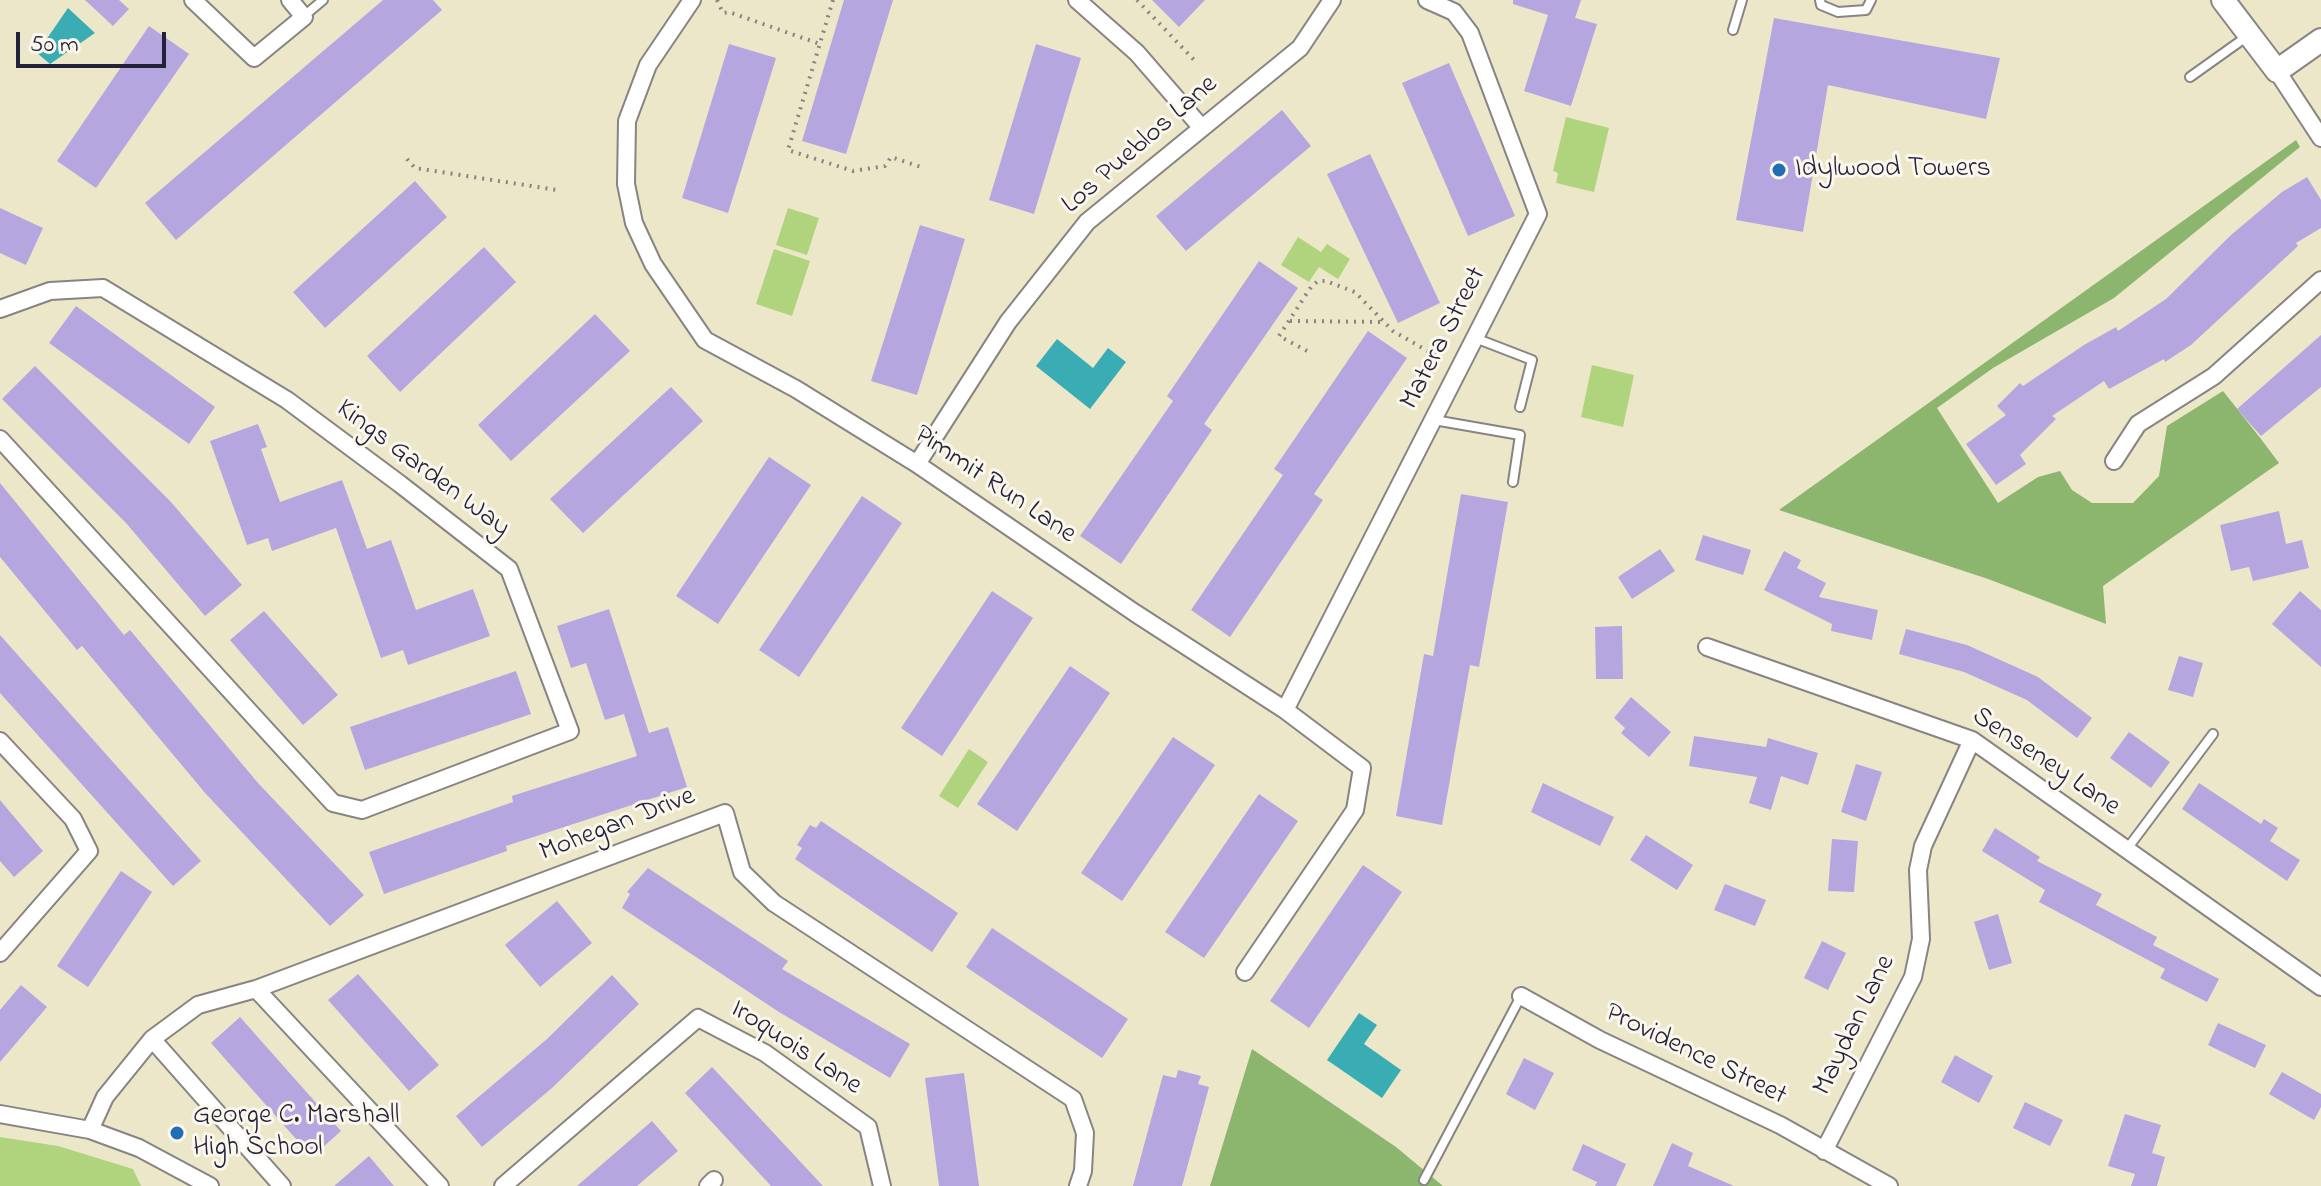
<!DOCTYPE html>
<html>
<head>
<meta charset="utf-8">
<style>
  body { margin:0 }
  #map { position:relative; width:2321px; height:1186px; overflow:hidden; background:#ede7ca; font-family:"Indie Flower",sans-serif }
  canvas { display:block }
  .scale { position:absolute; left:16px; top:32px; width:150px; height:36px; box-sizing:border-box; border:4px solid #22223b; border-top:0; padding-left:10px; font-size:24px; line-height:28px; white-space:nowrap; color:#22223b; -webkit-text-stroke:6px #fbf7ec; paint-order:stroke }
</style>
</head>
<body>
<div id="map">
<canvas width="2321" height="1186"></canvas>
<div class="scale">50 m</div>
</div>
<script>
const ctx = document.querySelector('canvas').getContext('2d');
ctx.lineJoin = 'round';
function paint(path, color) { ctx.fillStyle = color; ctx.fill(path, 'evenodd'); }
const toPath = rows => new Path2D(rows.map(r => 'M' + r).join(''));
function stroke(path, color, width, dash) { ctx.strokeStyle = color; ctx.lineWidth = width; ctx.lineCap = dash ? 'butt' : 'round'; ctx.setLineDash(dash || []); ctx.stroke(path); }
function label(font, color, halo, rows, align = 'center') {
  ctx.font = font + ' "Indie Flower",sans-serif'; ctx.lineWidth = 6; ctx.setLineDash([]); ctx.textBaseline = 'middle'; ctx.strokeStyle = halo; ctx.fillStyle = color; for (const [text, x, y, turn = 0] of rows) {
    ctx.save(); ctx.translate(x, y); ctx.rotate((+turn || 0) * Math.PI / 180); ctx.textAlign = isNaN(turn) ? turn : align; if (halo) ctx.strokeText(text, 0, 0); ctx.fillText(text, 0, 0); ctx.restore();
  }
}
paint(toPath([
  [1566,117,1609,128,1594,192,1556,183,1558,173,1553,171],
  [788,208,819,218,807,255,776,245],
  [1298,237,1321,252,1327,244,1350,259,1338,279,1319,267,1309,282,1281,265],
  [774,249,810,261,792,316,756,304],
  [1592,365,1634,375,1623,427,1581,417],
  [969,749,988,762,958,808,939,796],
  [0,1137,58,1146,133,1169,141,1186,0,1186]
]), '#b0d47e');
paint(toPath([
  [2296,140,2300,147,2114,298,1993,368,1937,408,1998,503,2038,477,2060,471,2072,490,2092,503,2133,503,2159,476,2167,426,2223,391,2261,439,2279,463,2103,586,2106,624,1988,579,1779,510],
  [1252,1049,1396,1147,1443,1186,1210,1186]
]), '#8cb66d');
paint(toPath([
  [68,8,95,33,50,64,37,53],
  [1057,339,1093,368,1108,348,1126,362,1090,409,1036,366],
  [1359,1013,1377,1025,1364,1044,1401,1070,1382,1098,1327,1060]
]), '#3aacb3');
paint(toPath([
  [85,0,119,0,129,9,113,26],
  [383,0,433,0,442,10,176,240,145,203],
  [844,0,893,0,846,154,802,141],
  [1152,0,1205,0,1179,27],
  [1513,0,1581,0,1575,18,1597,24,1571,106,1524,91,1548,15,1513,4],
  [1774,18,2000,58,1986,119,1828,85,1803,232,1736,220],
  [149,26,189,54,96,188,57,161],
  [729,44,776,58,728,213,682,198],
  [1036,44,1081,58,1034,214,989,200],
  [1449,63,1515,216,1468,236,1402,83],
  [1282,110,1311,146,1186,251,1156,216],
  [1370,154,1440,303,1398,323,1327,174],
  [2307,177,2321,200,2321,228,2296,243,2298,246,2191,345,2165,362,2164,359,2109,389,2104,381,2052,416,2056,419,2020,455,2026,464,1996,485,1966,444,2006,415,1997,406,2020,383,2023,386,2084,345,2116,327,2118,331,2166,299,2231,235,2282,192],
  [415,181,447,217,325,328,293,292],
  [0,208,43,228,26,265,0,253],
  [920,225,965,239,917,395,871,381],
  [484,247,516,282,400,392,367,356],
  [1259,261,1298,288,1204,424,1212,430,1121,564,1080,536,1173,401,1167,396],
  [76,306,215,407,189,444,49,343],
  [595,314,630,351,511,461,478,425],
  [1368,331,1407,358,1314,494,1323,500,1230,637,1191,610,1283,475,1274,469],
  [2321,335,2321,387,2261,436,2237,409],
  [35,366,171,502,242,585,205,616,126,523,2,399],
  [671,387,703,421,583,533,550,499],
  [258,424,267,447,261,449,280,502,342,480,367,549,391,540,416,610,473,589,490,636,408,665,403,650,381,658,336,528,272,551,268,538,247,545,210,441],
  [769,457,811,485,718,624,676,596],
  [0,483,124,635,130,630,258,783,364,895,330,926,206,794,82,646,77,650,0,557],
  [1461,494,1508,502,1479,667,1470,665,1442,825,1396,816,1424,654,1433,656],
  [862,496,902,523,799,677,759,650],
  [2279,511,2286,544,2302,540,2309,568,2253,581,2249,567,2231,571,2220,525],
  [1703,535,1751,550,1743,575,1695,560],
  [1660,549,1675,571,1632,599,1618,577],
  [1784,551,1801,560,1797,568,1826,583,1819,597,1878,610,1872,640,1831,631,1832,624,1764,590],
  [992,591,1033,618,942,756,901,728],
  [2300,591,2321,610,2321,667,2272,624],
  [609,609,649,733,668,727,687,787,506,846,507,851,384,894,369,852,513,802,512,796,637,756,624,714,605,720,586,663,571,668,557,626],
  [264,611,338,695,303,725,230,640],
  [1622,626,1623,679,1596,679,1595,627],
  [1906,629,1967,645,2038,677,2092,718,2077,738,2027,700,1964,672,1899,654],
  [0,635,201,861,173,886,0,693],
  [2179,656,2203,663,2193,697,2168,690],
  [1070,666,1110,693,1017,831,977,804],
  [516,671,531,714,365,770,350,727],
  [1631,697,1671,732,1649,757,1621,733,1625,728,1614,718],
  [2129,732,2170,762,2151,788,2110,758],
  [1694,736,1766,747,1768,738,1818,753,1808,785,1781,776,1771,810,1749,803,1757,777,1689,766],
  [1173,737,1215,765,1122,901,1081,873],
  [1856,764,1882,772,1866,821,1841,812],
  [1543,783,1614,817,1600,846,1531,812],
  [2199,783,2261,824,2264,819,2278,828,2270,841,2300,860,2287,881,2182,809],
  [1259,794,1298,821,1204,958,1165,932],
  [0,800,43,851,14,877,0,861],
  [821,821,958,913,932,952,795,859,802,848,797,845,810,825,816,828],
  [1995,828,2040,857,2037,861,2102,894,2096,905,2157,937,2153,945,2219,979,2207,1002,2160,978,2165,969,2039,902,2045,890,1982,851],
  [1646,835,1693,865,1677,890,1630,860],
  [1832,839,1858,841,1854,892,1828,891],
  [1363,865,1402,892,1309,1028,1270,1001],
  [648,868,788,961,782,969,910,1044,890,1078,779,1012,622,908,630,894,627,892],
  [121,871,152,892,88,987,57,966],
  [1725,884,1766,900,1755,926,1714,910],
  [557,901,592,943,540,987,505,945],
  [1998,914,2012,963,1989,970,1974,922],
  [992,928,1128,1019,1102,1058,966,967],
  [1822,941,1846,953,1828,990,1804,978],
  [358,974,439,1065,409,1091,328,1000],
  [612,975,639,1004,552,1088,482,1147,456,1116,547,1039],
  [21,985,47,1007,0,1062,0,1010],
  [240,1017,341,1131,312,1157,211,1043],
  [2218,1023,2266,1045,2255,1068,2208,1045],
  [1955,1055,1993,1076,1979,1103,1941,1082],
  [1524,1058,1554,1073,1535,1110,1506,1094],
  [712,1067,741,1098,823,1186,771,1186,685,1093],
  [1178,1070,1201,1076,1198,1084,1209,1087,1182,1186,1133,1186,1163,1075,1176,1078],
  [2282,1072,2321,1094,2321,1107,2314,1120,2269,1094],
  [964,1073,979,1186,939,1186,925,1078],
  [2025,1102,2063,1120,2050,1146,2013,1128],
  [2125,1114,2161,1125,2152,1153,2165,1157,2157,1186,2131,1186,2135,1174,2108,1166],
  [652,1121,678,1151,637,1186,577,1186],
  [1672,1143,1693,1153,1688,1166,1734,1186,1653,1186],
  [1583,1144,1626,1164,1616,1186,1595,1186,1597,1182,1572,1170],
  [369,1156,394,1186,334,1186]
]), '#b5a6e0');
const lane = toPath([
  [1820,0,1821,5,1838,12,1866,10,1871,0],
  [304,16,323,0],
  [1733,30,1742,0],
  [2190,77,2249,35],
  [1475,338,1532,360,1520,407],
  [1434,420,1520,435,1513,482],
  [2127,849,2213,734],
  [1424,1180,1521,996]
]);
const street = toPath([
  [193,0,254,58,304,17,290,0],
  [692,0,648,65,627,121,626,184,634,223,653,264,705,340,796,389,917,464,1135,613,1285,710,1362,768,1355,810,1245,972],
  [1077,0,1137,53,1201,127],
  [2277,71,2321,138],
  [0,309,50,291,103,288,287,400,400,484,509,569,570,731,362,810,333,803,0,439],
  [2114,461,2138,424,2214,376,2321,280],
  [917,464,1008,322,1087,222,1300,48,1332,0],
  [1707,647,1972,740,2321,987],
  [1285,710,1538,214,1470,33,1454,12,1427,0],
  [0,741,73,819,89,851,0,953],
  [256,989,440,1186],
  [1521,996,1600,1040,1780,1125,1889,1186],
  [152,1039,198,1005,256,989,725,813,742,872,774,903,1073,1099,1085,1133,1083,1171,1078,1186],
  [0,1114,90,1130,139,1148,210,1186],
  [90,1130,105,1097,152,1039,282,1186],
  [1824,1151,1913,977,1921,939,1918,870,1923,846,1972,740],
  [503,1186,698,1018,765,1053,868,1127,882,1186],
  [708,1186,714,1180]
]);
const secondary = toPath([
  [2223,0,2277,71,2321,40]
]);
stroke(lane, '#888482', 12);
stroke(street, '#888482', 20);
stroke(secondary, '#888482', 26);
stroke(toPath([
  [717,0,723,13,729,12,820,44],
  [833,0,788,150,853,171,885,166,891,157,921,167],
  [1137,0,1196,62],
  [407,159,415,168,557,190],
  [1290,321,1382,322],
  [1307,351,1279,336,1311,287,1318,281,1326,281,1355,292,1393,331,1445,361]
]), '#888482', 4, [2, 6]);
stroke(lane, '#fff', 8);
stroke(street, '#fff', 16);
stroke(secondary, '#fff', 22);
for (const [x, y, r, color] of [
  [1779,170,8,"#1f6fb2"],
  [177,1133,8,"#1f6fb2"]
]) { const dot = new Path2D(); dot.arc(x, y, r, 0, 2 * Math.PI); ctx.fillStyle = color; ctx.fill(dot); stroke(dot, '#fbf7ec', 3); }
label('28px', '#22223b', '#fbf7ec', [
  ["Los Pueblos Lane",1141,146,-41],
  ["Matera Street",1445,339,-63],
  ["Kings Garden Way",422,470,37],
  ["Pimmit Run Lane",994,486,34],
  ["Senseney Lane",2045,763,34],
  ["Mohegan Drive",618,826,-21],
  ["Maydan Lane",1856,1026,-64],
  ["Iroquois Lane",795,1049,33],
  ["Providence Street",1695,1056,26]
]);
label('28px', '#22223b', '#fbf7ec', [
  ["Idylwood Towers",1795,170],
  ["George C. Marshall",193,1117],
  ["High School",193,1149]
], 'left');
</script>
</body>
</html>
